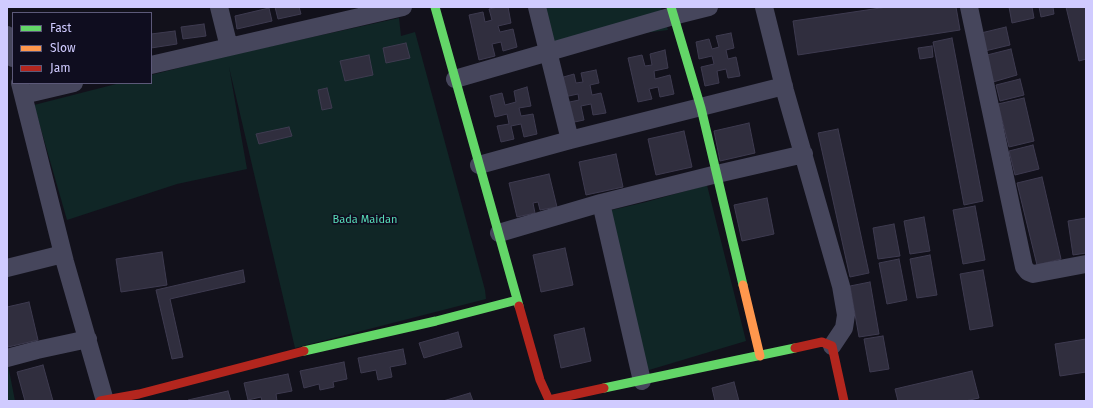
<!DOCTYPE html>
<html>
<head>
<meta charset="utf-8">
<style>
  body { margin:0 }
  #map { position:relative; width:1093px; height:408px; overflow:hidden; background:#12111b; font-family:"Fira Sans",sans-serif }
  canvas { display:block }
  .frame { position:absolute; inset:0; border:8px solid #d0cbff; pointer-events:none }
  .legend { position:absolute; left:12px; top:12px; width:140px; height:72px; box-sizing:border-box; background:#0f0d1f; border:1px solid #5c5979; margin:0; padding:5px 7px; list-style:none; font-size:12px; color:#d0cbff }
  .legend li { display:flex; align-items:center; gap:8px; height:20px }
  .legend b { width:20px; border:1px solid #5c5979 }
</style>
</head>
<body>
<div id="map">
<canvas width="1093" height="408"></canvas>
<div class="frame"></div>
<ul class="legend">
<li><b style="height:5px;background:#63d668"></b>Fast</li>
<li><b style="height:5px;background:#ff974d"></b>Slow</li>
<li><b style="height:5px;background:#b3261e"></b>Jam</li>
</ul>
</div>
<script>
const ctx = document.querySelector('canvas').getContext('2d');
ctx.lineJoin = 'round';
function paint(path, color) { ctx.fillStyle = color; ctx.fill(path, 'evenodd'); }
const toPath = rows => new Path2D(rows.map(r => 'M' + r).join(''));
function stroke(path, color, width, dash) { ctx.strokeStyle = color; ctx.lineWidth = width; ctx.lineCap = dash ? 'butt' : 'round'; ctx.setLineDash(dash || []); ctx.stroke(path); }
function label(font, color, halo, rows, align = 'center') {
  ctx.font = font + ' "Fira Sans",sans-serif'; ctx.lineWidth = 3.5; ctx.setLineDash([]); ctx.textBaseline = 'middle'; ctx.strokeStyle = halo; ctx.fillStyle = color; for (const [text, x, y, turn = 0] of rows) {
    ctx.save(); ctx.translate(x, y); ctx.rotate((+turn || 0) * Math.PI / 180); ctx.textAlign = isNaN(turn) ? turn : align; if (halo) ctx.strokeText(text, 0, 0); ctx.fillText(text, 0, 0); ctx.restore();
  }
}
paint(toPath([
  [531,7,661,7,668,30,628,35,544,59],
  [399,18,401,36,415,32,485,290,486,299,295,348,229,67,247,169,177,184,67,220,34,105,120,83,151,83,151,75,226,56],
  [707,185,746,341,639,373,599,213,646,202],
  [7,365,8,365,15,401,7,401]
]), '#102626');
const building = toPath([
  [275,7,299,7,301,14,278,19,275,7],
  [498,7,508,7,511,23,498,26,500,32,513,29,517,47,503,51,501,42,492,44,495,56,479,60,469,15,483,12,485,22,492,20,489,9,498,7],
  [887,7,956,7,960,30,798,55,793,21,887,7],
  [1009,7,1032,7,1034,18,1012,23,1009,7],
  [1039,7,1053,7,1054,14,1041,17,1039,7],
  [1066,7,1086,7,1086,59,1079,61,1066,7],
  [269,8,272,21,237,29,235,16,269,8],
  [204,24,206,36,183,39,181,27,204,24],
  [1006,27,1010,45,985,51,981,33,1006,27],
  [175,31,177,44,151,48,151,34,175,31],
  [731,33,734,48,726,50,728,59,736,57,740,76,728,78,726,69,717,71,719,83,705,86,701,67,714,64,712,56,699,59,696,42,709,39,712,49,719,47,716,36,731,33],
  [952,38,983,201,964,205,933,42,952,38],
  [406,43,410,58,386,63,383,48,406,43],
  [932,46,933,57,920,59,918,48,932,46],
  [1011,49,1017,75,993,82,987,55,1011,49],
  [665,50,668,68,654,71,655,79,670,75,674,94,660,97,658,87,649,89,652,99,638,102,628,58,642,55,645,66,652,65,650,54,665,50],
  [369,55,373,75,345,81,340,61,369,55],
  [596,70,599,83,590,85,592,95,601,93,606,113,593,115,591,104,581,106,584,120,570,123,565,103,579,100,578,94,564,97,560,78,574,74,576,83,583,82,581,73,596,70],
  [1020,79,1024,95,1000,101,996,85,1020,79],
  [527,87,531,106,519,108,521,116,533,114,537,134,524,137,521,124,511,126,514,139,501,142,497,126,509,124,507,114,495,117,490,96,502,93,505,105,516,102,514,91,527,87],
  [327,88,332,108,322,110,318,90,327,88],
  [1024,98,1034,141,1009,147,998,104,1024,98],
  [749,123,755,153,720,161,714,131,749,123],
  [289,127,292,136,259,144,256,134,289,127],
  [838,129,869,273,850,277,818,133,838,129],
  [684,131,692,167,656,175,648,139,684,131],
  [1033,145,1039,169,1015,175,1009,151,1033,145],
  [616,154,623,187,586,195,579,162,616,154],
  [549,174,557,207,540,210,538,202,533,203,535,213,517,217,509,183,549,174],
  [1042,177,1061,259,1037,265,1017,183,1042,177],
  [767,198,774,234,742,241,734,205,767,198],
  [975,206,985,260,963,264,953,210,975,206],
  [924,217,930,251,910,254,904,221,924,217],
  [1086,218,1086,253,1073,255,1068,221,1086,218],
  [894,224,900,256,878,259,873,228,894,224],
  [565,248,573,285,541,292,533,255,565,248],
  [162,252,167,285,121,292,116,259,162,252],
  [930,255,937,295,917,298,910,259,930,255],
  [899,259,907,300,887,304,879,263,899,259],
  [243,270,245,282,170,299,183,357,172,359,156,290,243,270],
  [983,270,993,326,970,330,960,274,983,270],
  [870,282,879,334,859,337,850,286,870,282],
  [29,302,38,340,8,347,7,341,7,307,29,302],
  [584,328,591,361,561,368,554,335,584,328],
  [458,332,462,347,424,358,419,343,458,332],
  [883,336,889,369,870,372,864,339,883,336],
  [1086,339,1086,372,1060,376,1055,344,1086,339],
  [403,349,406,364,390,367,392,377,378,380,376,370,361,373,358,358,403,349],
  [344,362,347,379,333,382,334,387,320,390,319,384,304,388,300,371,344,362],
  [43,365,53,401,25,401,17,372,43,365],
  [972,371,979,398,965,401,898,401,895,389,972,371],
  [288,374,292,391,276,394,277,401,262,401,261,397,248,400,244,383,288,374],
  [734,382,739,401,715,401,712,388,734,382],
  [228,391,231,401,188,401,188,400,228,391],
  [470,393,473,401,443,401,470,393]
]);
paint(building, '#302e3e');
stroke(building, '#3e3b50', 1);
stroke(toPath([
  [219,7,229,47],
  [537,7,570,140],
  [764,7,785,91,841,286,846,315,844,328,832,346],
  [969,7,1024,267,1028,272,1033,274,1086,264],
  [7,35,13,58],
  [151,65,403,7],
  [455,79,673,16,709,7],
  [20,83,65,262,105,401],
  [23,95,74,83],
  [479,165,570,140,784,86],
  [601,203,642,381],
  [499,233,601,203,717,174,804,154],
  [7,268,63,254],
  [7,358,37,350,88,339]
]), '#46465c', 18);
stroke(toPath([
  [435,7,519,306],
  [671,7,701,108,743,285],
  [304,351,436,321,517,300],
  [604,388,795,348]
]), '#63d668', 9);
stroke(toPath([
  [743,285,760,356]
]), '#ff974d', 9);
stroke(toPath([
  [519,306,540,380,549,400,604,388],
  [795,348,822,342,832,346,844,401],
  [100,401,139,394,304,351]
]), '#b3261e', 9);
label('11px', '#58ddb9', '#0f0d1f', [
  ["Bada Maidan",365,220]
]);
</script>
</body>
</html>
